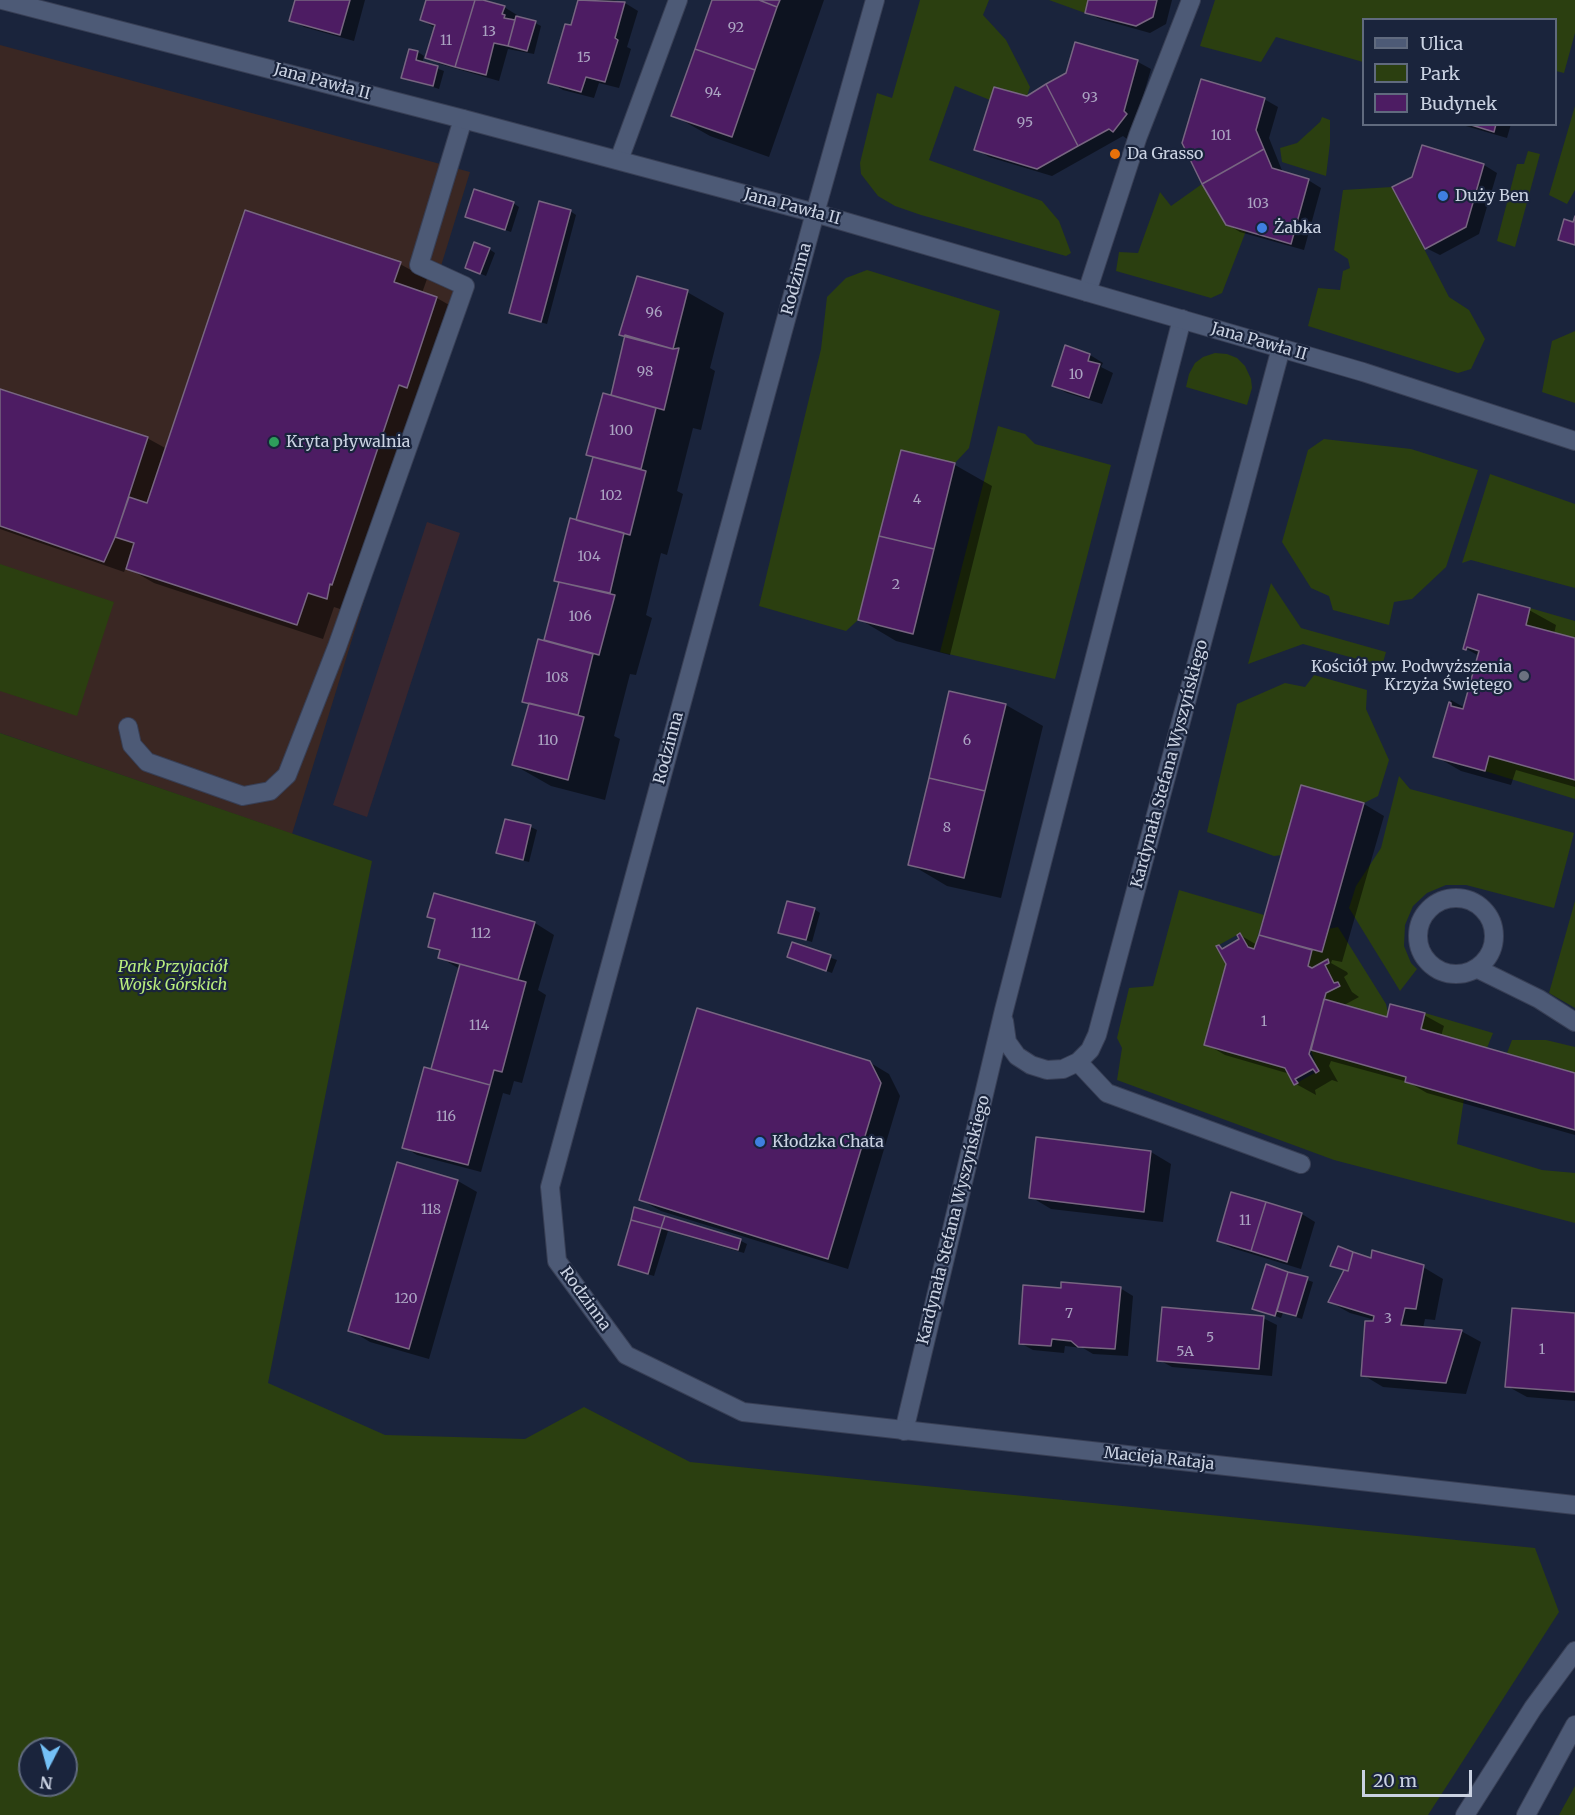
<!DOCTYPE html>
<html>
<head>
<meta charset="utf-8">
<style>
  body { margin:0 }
  #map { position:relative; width:1575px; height:1815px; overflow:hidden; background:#1a243c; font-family:Merriweather,serif }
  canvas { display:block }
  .legend { position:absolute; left:1362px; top:18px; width:195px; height:108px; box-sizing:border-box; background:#1a243c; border:2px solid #606a7e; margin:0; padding:8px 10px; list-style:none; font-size:18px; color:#cad2e2 }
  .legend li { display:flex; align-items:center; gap:12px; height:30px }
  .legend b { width:30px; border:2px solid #606a7e }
  .north { position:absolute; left:18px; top:1737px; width:60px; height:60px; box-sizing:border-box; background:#1a243c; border:2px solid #606a7e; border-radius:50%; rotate:186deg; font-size:16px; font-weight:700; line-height:24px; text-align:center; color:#cad2e2 }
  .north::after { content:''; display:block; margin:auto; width:21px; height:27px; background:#74c0f6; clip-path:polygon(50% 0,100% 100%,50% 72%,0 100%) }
  .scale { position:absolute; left:1362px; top:1770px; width:110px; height:27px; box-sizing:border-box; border:3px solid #cad2e2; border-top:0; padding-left:8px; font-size:18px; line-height:21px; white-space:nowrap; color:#cad2e2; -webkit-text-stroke:4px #1a243c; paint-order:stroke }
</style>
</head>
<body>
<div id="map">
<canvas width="1575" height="1815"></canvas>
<ul class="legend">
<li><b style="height:8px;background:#4d5a76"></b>Ulica</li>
<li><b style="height:16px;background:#2b3f10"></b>Park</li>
<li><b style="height:16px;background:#4d1c63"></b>Budynek</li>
</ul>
<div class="north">N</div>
<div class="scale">20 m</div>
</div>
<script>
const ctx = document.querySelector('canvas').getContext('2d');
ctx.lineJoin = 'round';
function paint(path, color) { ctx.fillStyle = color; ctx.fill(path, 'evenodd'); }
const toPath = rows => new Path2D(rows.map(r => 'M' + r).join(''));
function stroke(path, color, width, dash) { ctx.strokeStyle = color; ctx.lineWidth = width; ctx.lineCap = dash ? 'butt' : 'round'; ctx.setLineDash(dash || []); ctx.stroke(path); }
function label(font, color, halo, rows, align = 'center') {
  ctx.font = font + ' Merriweather,serif'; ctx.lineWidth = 4.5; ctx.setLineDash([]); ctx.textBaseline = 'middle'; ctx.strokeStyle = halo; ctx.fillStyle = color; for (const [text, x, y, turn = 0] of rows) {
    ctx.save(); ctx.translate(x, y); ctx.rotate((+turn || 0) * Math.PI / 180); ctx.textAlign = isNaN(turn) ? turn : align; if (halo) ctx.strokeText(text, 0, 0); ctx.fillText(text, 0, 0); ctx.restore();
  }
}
paint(toPath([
  [427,522,460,533,367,817,333,805]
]), '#38262e');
paint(toPath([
  [0,45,470,172,441,266,464,276,292,834,0,733]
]), '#3a2723');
paint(toPath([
  [920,0,989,0,983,15,1006,40,1030,87,1027,96,994,87,990,100,955,86,929,160,1042,201,1059,221,1071,253,1066,256,921,215,895,206,878,196,861,174,860,163,877,93,892,98],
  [1049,0,1088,0,1085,13],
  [1215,0,1575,0,1575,33,1564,73,1556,71,1556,20,1364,20,1363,62,1276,37,1261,62,1200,46],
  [1575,106,1575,190,1567,204,1549,195],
  [1322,117,1330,120,1330,143,1326,176,1282,162,1280,148,1297,143,1320,122],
  [1528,151,1540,154,1515,247,1497,241,1517,164,1524,164],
  [1202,184,1226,225,1246,231,1222,293,1211,298,1116,271,1119,252,1138,253,1160,192,1171,206],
  [1392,187,1449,297,1469,310,1485,339,1471,369,1458,373,1308,326,1318,288,1340,290,1343,271,1350,268,1348,259,1334,250,1343,190],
  [867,270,1000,311,969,448,955,463,901,451,858,620,846,631,759,606,821,349,827,297,846,278],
  [1575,331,1575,403,1542,392,1552,341],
  [1215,353,1227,354,1237,358,1245,366,1251,379,1252,388,1247,405,1186,387,1189,374,1195,363,1203,357],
  [998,426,1025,434,1035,444,1111,465,1055,679,940,652],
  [1324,439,1411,449,1478,470,1446,567,1412,599,1394,602,1389,625,1333,610,1329,596,1311,588,1282,542,1308,450],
  [1490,474,1575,504,1575,588,1471,560,1462,563],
  [0,564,114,602,77,716,0,691],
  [1271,583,1301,628,1386,652,1382,666,1303,644,1248,664],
  [1530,608,1575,621,1575,638,1526,625],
  [1314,675,1367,690,1366,709,1389,760,1378,796,1364,803,1301,785,1282,855,1274,856,1207,832,1237,704,1285,683,1305,687],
  [0,733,372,861,268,1383,385,1435,525,1439,584,1407,690,1462,1535,1548,1559,1612,1428,1815,0,1815],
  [30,1749,66,1749,66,1785,30,1785],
  [1489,756,1575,780,1575,799,1485,771],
  [1399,776,1410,789,1574,833,1554,908,1466,885,1446,885,1427,893,1413,906,1405,925,1404,946,1411,963,1417,969,1400,991,1349,908,1356,886,1381,848],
  [1179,890,1264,915,1254,949,1248,947,1237,935,1217,946,1226,964,1204,1045,1285,1068,1295,1084,1318,1071,1311,1050,1406,1077,1406,1082,1464,1099,1457,1144,1542,1170,1575,1173,1575,1223,1334,1160,1117,1080,1122,1048,1117,1038,1129,988,1153,986],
  [1575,901,1575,1008,1549,993],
  [1338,927,1386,1004,1388,1013,1387,1017,1324,999,1326,993,1334,983,1325,965,1329,963,1328,960,1312,968,1308,966,1312,950,1322,952,1328,929],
  [1425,1013,1493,1033,1487,1048,1421,1029],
  [1512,1040,1546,1040,1575,1047,1575,1073,1507,1053],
  [1575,1786,1575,1815,1559,1815]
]), '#2b3f10');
paint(toPath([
  [296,0,365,0,354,41,304,27,291,20],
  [427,0,478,0,504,7,517,15,517,17,535,23,541,26,534,54,508,49,499,81,440,64,427,57,435,28,422,20],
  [580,0,614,0,625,3,638,11,627,47,631,49,619,88,599,83,594,98,563,90,550,82,572,27],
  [714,0,824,0,769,157,710,136,673,115],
  [1090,0,1172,0,1166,24,1150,33,1100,19,1086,12],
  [1076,44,1138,62,1151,69,1136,120,1140,123,1127,139,1123,136,1052,176,989,157,976,149,1067,74],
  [418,52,424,56,422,63,444,71,439,89,403,77],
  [1264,99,1278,107,1269,138,1283,173,1308,180,1321,188,1304,250,1240,232,1227,224],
  [1459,124,1511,124,1507,138],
  [1423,147,1484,165,1497,173,1479,234,1440,255,1426,248],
  [513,203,519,207,511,232,467,216],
  [570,211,576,215,547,324,517,316,511,313],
  [246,212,400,264,427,279,422,293,437,298,463,313,352,613,334,607,323,639,154,583,126,567,124,572,0,529,0,390,147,438,167,449],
  [489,249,495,253,486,276,472,270],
  [687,292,724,313,710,368,715,371,701,430,693,428,677,491,683,494,667,555,661,553,646,615,652,618,636,675,630,674,614,736,620,739,605,800,551,786,514,765,530,705,524,701,546,641,594,458,588,454,612,397,626,337],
  [1090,355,1103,363,1101,367,1113,373,1102,404,1067,393,1053,386],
  [902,452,955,465,992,486,950,655,896,641,859,619],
  [1529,610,1556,625,1554,634,1575,640,1575,787,1516,770,1511,785,1461,771,1435,756,1451,700,1465,708,1479,656,1465,648],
  [1006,705,1043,726,1001,898,947,886,910,864],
  [1302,787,1364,804,1384,816,1342,962,1332,960,1331,963,1347,972,1348,974,1344,977,1352,992,1359,997,1346,1004,1345,1007,1388,1019,1424,1015,1444,1026,1441,1036,1575,1074,1575,1135,1427,1093,1408,1082,1331,1061,1329,1066,1338,1082,1332,1080,1315,1090,1316,1095,1296,1084,1290,1074,1225,1055,1206,1044,1228,964,1219,946,1224,949,1241,939,1240,935,1257,945],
  [506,821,531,827,537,830,529,862,504,856,498,853],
  [814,909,820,913,812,942,780,932],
  [429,916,535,923,554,935,538,990,546,995,522,1083,514,1081,510,1095,503,1093,481,1172,417,1155,404,1147,432,1071,460,969,439,957,441,953,430,946,437,921],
  [793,944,837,960,832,973,789,957],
  [869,1062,889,1074,900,1096,848,1269,661,1211,641,1200],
  [1151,1152,1171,1164,1163,1222,1051,1209,1031,1197],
  [458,1181,477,1192,429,1359,370,1342,350,1330],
  [1232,1194,1302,1214,1315,1222,1301,1269,1232,1248,1218,1240],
  [635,1208,741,1241,747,1244,744,1253,668,1231,654,1276,626,1268,620,1265],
  [1372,1260,1423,1267,1443,1279,1435,1320,1425,1319,1423,1328,1461,1331,1481,1342,1466,1394,1383,1387,1363,1375,1375,1320,1350,1313,1330,1302,1346,1271,1332,1265],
  [1267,1266,1313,1282,1302,1319,1283,1313,1281,1318,1254,1308],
  [1120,1288,1133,1296,1128,1356,1093,1354,1083,1348,1065,1346,1064,1353,1033,1350,1020,1343,1062,1290],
  [1575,1315,1575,1401,1527,1397,1507,1386],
  [1263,1318,1277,1325,1272,1376,1172,1367,1159,1360]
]), '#0007');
const building = toPath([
  [295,0,350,0,340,35,289,21,295,0],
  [426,0,475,0,455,67,425,58,435,25,420,20,426,0],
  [475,0,483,0,505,6,502,14,505,15,504,18,515,20,508,46,494,43,486,75,455,67,475,0],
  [578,0,625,2,615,38,618,40,605,82,586,77,581,92,548,83,565,24,571,25,578,0],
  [712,0,759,0,777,7,755,70,695,49,712,0],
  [759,0,780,0,777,7,759,0],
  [1088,0,1157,0,1153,17,1136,26,1085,13,1088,0],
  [516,16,536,21,527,51,508,46,516,16],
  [1075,42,1138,60,1124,111,1127,114,1113,132,1109,129,1078,146,1046,84,1066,73,1075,42],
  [409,49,418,51,416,60,438,66,433,86,401,78,409,49],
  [695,49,755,70,732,137,671,116,695,49],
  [1201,79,1265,98,1256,130,1264,149,1202,184,1182,143,1201,79],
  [1046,84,1078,146,1037,169,974,150,994,87,1027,96,1046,84],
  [1468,124,1496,124,1494,132,1468,124],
  [1422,145,1484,164,1466,227,1425,249,1392,187,1412,177,1422,145],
  [1264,149,1272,168,1309,179,1291,244,1226,225,1202,184,1264,149],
  [474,189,514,202,505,230,465,217,474,189],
  [539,201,571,210,541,322,509,313,539,201],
  [245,210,401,262,394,282,437,297,407,388,399,385,332,585,330,584,327,599,308,593,297,625,126,569,134,543,115,537,129,497,147,503,245,210],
  [1575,216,1575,245,1558,240,1564,219,1573,222,1575,216],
  [474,242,490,248,480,274,465,268,474,242],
  [637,276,688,290,673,349,619,335,637,276],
  [625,335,673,349,679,348,664,410,611,395,625,335],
  [1065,345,1090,354,1088,361,1100,364,1089,398,1052,386,1065,345],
  [0,389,148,437,116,535,104,562,0,526,0,389],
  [603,393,656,408,641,469,586,455,603,393],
  [901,450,955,463,934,549,879,536,901,450],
  [593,457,646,471,630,535,576,520,593,457],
  [570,518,624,533,610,593,554,581,570,518],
  [879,536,934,549,913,634,858,620,879,536],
  [559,582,615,595,599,655,544,640,559,582],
  [1478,594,1530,608,1526,625,1575,638,1575,780,1489,756,1485,771,1433,757,1449,702,1451,703,1451,706,1463,709,1479,651,1467,647,1466,650,1463,649,1478,594],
  [538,639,593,654,578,715,522,702,538,639],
  [949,691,1006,704,985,791,929,778,949,691],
  [529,703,584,717,568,780,512,765,529,703],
  [929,778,985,791,964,878,908,865,929,778],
  [1301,785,1364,803,1322,952,1259,935,1301,785],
  [505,819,531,825,523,860,496,853,505,819],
  [434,893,535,922,518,980,438,958,440,950,428,947,435,919,427,917,434,893],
  [787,901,815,908,806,940,778,933,787,901],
  [1240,933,1248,947,1254,949,1259,935,1312,950,1308,966,1312,968,1328,959,1329,963,1325,965,1334,983,1338,982,1340,986,1326,993,1309,1054,1319,1071,1316,1073,1313,1069,1295,1079,1298,1083,1294,1085,1285,1068,1204,1045,1226,964,1216,946,1219,945,1222,949,1239,939,1237,935,1240,933],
  [792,942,831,955,826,971,787,957,792,942],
  [460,964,526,982,502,1072,494,1070,490,1085,431,1069,460,964],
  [1324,999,1387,1017,1390,1004,1425,1013,1421,1029,1575,1073,1575,1130,1405,1082,1406,1077,1311,1050,1324,999],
  [697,1008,870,1061,881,1083,828,1259,639,1200,697,1008],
  [424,1067,490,1085,468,1165,402,1148,424,1067],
  [1036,1137,1151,1151,1144,1212,1029,1198,1036,1137],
  [397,1162,458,1180,409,1349,348,1331,397,1162],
  [1231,1192,1266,1202,1251,1251,1217,1241,1231,1192],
  [1266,1202,1302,1213,1287,1262,1251,1251,1266,1202],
  [634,1207,665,1216,661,1228,631,1220,634,1207],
  [665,1216,741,1239,738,1250,661,1228,665,1216],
  [631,1220,661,1228,648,1274,618,1265,631,1220],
  [1338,1246,1353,1252,1348,1271,1330,1266,1338,1246],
  [1372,1250,1424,1265,1416,1309,1405,1308,1401,1325,1462,1330,1446,1383,1361,1376,1365,1321,1373,1321,1374,1316,1328,1302,1344,1270,1348,1271,1353,1252,1371,1258,1372,1250],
  [1266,1264,1288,1272,1275,1316,1252,1309,1266,1264],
  [1288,1272,1308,1277,1296,1316,1277,1311,1288,1272],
  [1061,1282,1121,1287,1115,1349,1078,1347,1071,1341,1052,1339,1051,1346,1019,1344,1023,1285,1061,1288,1061,1282],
  [1162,1307,1264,1316,1259,1369,1157,1361,1162,1307],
  [1512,1308,1575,1313,1575,1392,1505,1387,1512,1308]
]);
paint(building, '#4d1c63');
stroke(building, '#776581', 1.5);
const lane = toPath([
  [619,160,678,0],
  [1087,292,1138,136,1191,0],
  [128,727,132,745,147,762,243,796,270,791,287,775,337,647,465,286,419,265,463,119],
  '1418 936a38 38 0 1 1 76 0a38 38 0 1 1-76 0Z',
  [1476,968,1539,999,1575,1022],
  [1004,1021,1007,1042,1017,1056,1031,1065,1047,1070,1063,1069,1078,1062,1090,1050,1097,1035,1281,348],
  [1078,1062,1107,1093,1301,1164],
  [904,1431,1004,1010,1182,319]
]);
const street = toPath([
  [2,0,463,119,815,213,1363,372,1575,441],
  [875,0,815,213,550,1187,557,1261,626,1355,743,1412,1575,1505],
  [1465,1815,1533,1708,1575,1651],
  [1526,1815,1575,1725]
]);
stroke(lane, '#383f55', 20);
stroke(street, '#383f55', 20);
stroke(lane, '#4d5a76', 18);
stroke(street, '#4d5a76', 18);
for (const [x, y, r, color] of [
  [1115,154,6,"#e8710a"],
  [1443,196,6,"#3f7fe0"],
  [1262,228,6,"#3f7fe0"],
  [274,442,6,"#2e9e5b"],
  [1524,676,6,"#6b7280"],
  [760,1142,6,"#3f7fe0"]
]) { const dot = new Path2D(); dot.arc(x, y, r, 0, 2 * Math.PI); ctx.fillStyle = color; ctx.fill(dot); stroke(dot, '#1a243c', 2); }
label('14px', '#aba4c2', null, [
  ["92",736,28],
  ["13",489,32],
  ["11",446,41],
  ["15",584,58],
  ["94",713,93],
  ["93",1090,98],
  ["95",1025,123],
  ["101",1221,136],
  ["103",1258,204],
  ["96",654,313],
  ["98",645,372],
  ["10",1076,375],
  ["100",621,431],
  ["102",611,496],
  ["4",917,500],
  ["104",589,557],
  ["2",896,585],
  ["106",580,617],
  ["108",557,678],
  ["110",548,741],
  ["6",967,741],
  ["8",947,828],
  ["112",481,934],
  ["1",1264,1022],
  ["114",479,1026],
  ["116",446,1117],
  ["118",431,1210],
  ["11",1245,1221],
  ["120",406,1299],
  ["7",1069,1314],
  ["3",1388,1319],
  ["5",1210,1338],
  ["1",1542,1350],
  ["5A",1185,1352]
]);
label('16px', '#cad2e2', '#1a243c', [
  ["Jana Pawła II",322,82,15],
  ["Jana Pawła II",792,207,15],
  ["Rodzinna",797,279,-75],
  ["Jana Pawła II",1259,342,16],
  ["Rodzinna",669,748,-75],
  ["Kardynała Stefana Wyszyńskiego",1170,764,-75],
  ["Kardynała Stefana Wyszyńskiego",954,1220,-76],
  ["Rodzinna",585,1299,54],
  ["Macieja Rataja",1159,1459,6]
]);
label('16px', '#cad2e2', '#1a243c', [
  ["Da Grasso",1127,154],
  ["Duży Ben",1455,196],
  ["Żabka",1274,228],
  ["Kryta pływalnia",286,442],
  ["Kościół pw. Podwyższenia",1512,667,"right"],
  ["Krzyża Świętego",1512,685,"right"],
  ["Kłodzka Chata",772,1142]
], 'left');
label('italic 16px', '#b9ee7d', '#1a243c', [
  ["Park Przyjaciół",173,967],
  ["Wojsk Górskich",173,985]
]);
</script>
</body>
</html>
